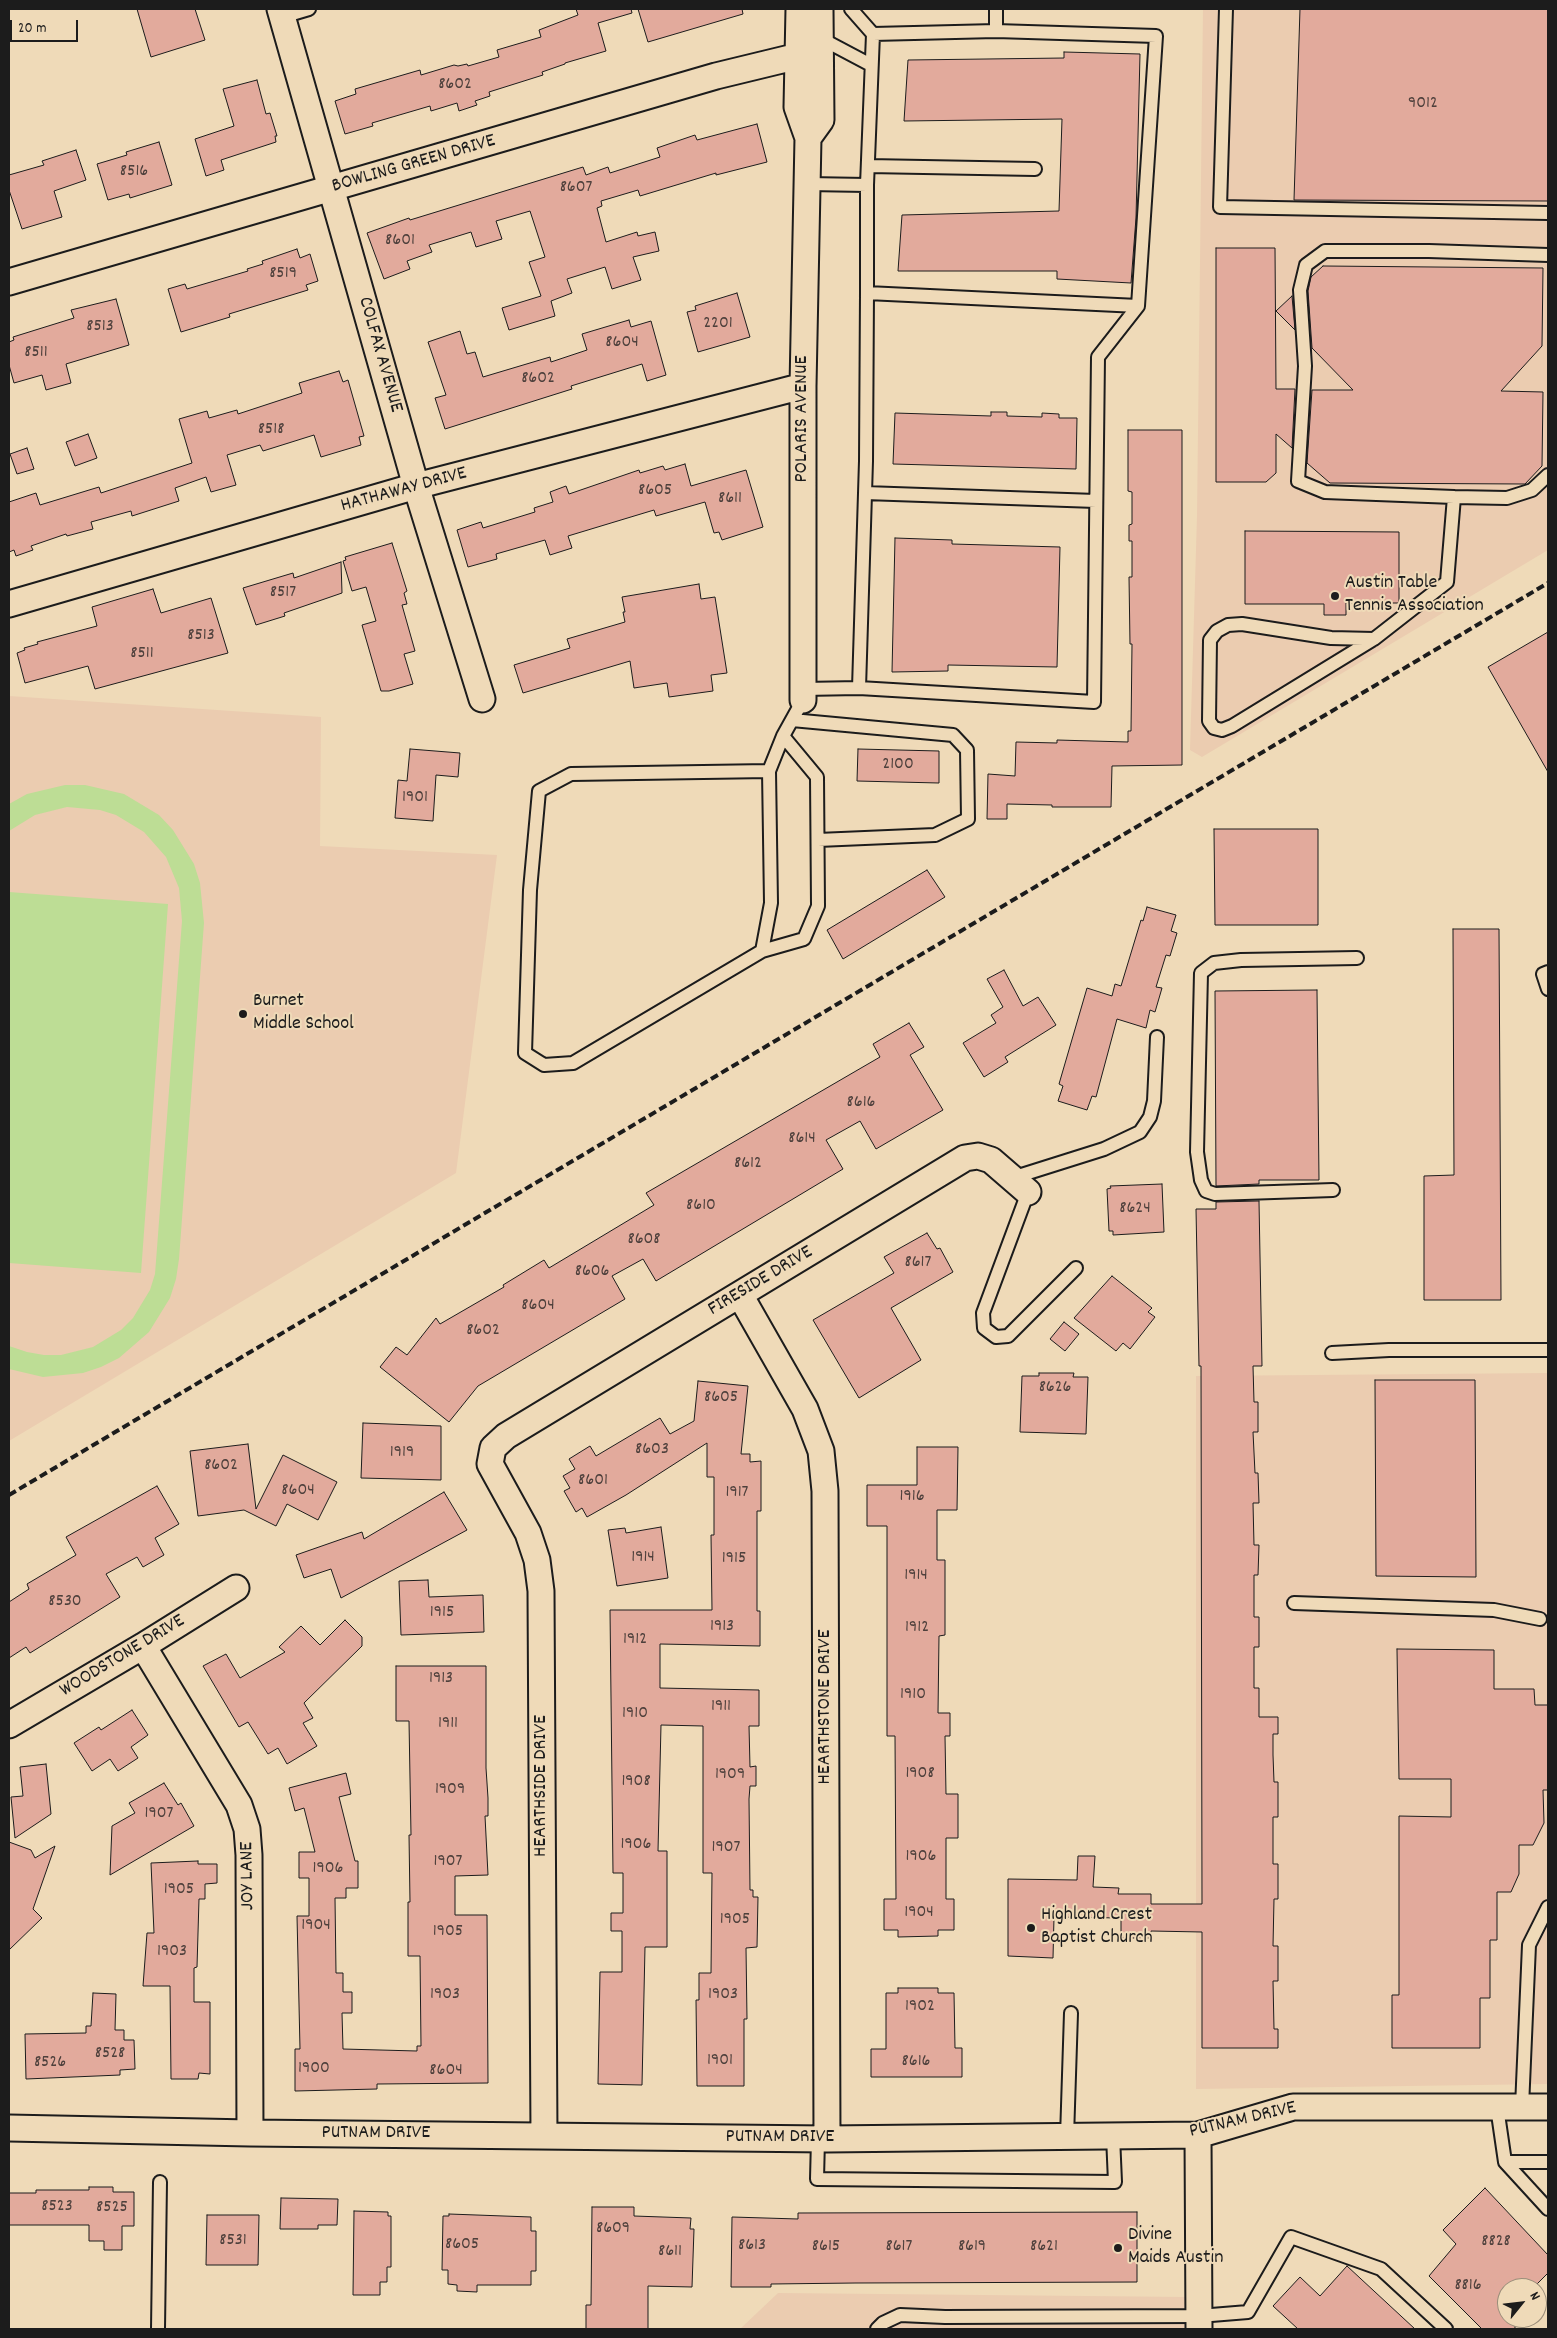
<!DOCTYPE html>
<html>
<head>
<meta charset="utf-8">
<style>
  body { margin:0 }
  #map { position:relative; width:1557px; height:2338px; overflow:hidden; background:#efdab8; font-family:Dekko,sans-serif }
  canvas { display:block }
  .frame { position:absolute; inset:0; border:10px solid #1c1c1c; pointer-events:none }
  .north { position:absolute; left:1497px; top:2278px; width:50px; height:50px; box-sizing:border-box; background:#efdab8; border:1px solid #9b8e7a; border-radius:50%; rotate:61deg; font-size:14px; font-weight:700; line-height:20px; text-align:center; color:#1c1c1c }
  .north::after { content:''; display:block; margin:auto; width:18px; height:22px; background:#1c1c1c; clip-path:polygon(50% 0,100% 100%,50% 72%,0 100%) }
  .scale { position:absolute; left:10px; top:20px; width:68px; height:22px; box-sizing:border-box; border:2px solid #1c1c1c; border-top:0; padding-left:6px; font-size:15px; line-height:18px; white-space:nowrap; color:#1c1c1c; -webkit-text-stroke:4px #efdab8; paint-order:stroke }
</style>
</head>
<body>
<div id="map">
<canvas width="1557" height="2338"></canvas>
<div class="frame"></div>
<div class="north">N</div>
<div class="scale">20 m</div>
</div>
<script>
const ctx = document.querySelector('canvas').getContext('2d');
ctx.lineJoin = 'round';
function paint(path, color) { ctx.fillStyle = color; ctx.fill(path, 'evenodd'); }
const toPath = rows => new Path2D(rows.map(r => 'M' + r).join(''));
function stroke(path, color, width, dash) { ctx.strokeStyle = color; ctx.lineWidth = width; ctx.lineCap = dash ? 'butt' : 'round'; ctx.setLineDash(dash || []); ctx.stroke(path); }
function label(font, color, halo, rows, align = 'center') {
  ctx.font = font + ' Dekko,sans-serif'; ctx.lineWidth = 4; ctx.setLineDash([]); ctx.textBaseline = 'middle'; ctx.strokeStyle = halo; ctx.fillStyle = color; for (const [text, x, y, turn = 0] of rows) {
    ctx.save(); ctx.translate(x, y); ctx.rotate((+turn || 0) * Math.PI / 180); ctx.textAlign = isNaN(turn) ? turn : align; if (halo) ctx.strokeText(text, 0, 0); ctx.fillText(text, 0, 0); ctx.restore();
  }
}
paint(toPath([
  [1203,9,1548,9,1548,550,1202,757,1190,750,1197,516],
  [9,696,321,717,320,846,497,855,456,1173,9,1441],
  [1548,1373,1548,2084,1196,2089,1196,1376],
  [778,2293,1188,2297,1188,2329,740,2329]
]), '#ebccb0');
paint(toPath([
  [65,785,85,785,124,794,159,815,173,830,194,864,200,883,204,923,179,1259,176,1279,170,1298,149,1332,119,1358,101,1367,83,1373,43,1377,9,1369,9,1346,27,1352,44,1355,61,1355,93,1347,121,1330,133,1318,150,1290,155,1274,182,921,179,888,166,857,144,832,116,815,100,810,67,807,35,815,9,831,9,804,27,794],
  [9,892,168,904,141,1273,9,1263]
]), '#bddd95');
const building = toPath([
  [137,9,195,9,205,40,151,57,137,9],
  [576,9,631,9,632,13,598,23,606,51,565,63,565,64,542,72,543,75,489,92,490,96,475,101,477,105,459,111,457,103,431,111,430,106,372,123,373,126,345,134,335,101,356,94,355,89,420,70,421,75,454,65,458,66,467,64,468,66,499,57,497,50,541,37,539,30,578,15,576,9],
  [638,9,742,9,743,14,648,42,638,9],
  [1300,9,1548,9,1548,201,1294,200,1300,9],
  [1064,52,1140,54,1136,218,1131,283,1057,279,1057,271,898,271,902,215,1059,211,1062,119,904,121,908,60,1064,58,1064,52],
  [257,80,266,114,270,113,277,136,275,136,276,142,221,160,224,170,206,176,195,139,234,126,223,89,257,80],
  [757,124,767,162,716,175,716,173,640,196,638,190,601,201,602,206,597,208,606,242,637,232,638,236,655,232,659,251,633,257,641,280,612,289,605,267,567,279,572,293,551,301,555,316,509,330,502,308,541,296,529,262,545,257,530,211,496,221,502,239,476,247,471,232,429,245,432,252,407,261,410,269,384,279,367,233,409,218,410,220,583,167,586,175,608,167,610,173,660,157,657,148,695,135,697,140,757,124],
  [159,142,172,185,130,198,129,194,108,200,97,164,127,155,126,152,159,142],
  [76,150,86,180,54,191,62,217,22,229,9,190,9,175,44,165,42,161,76,150],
  [1216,248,1275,248,1276,389,1295,389,1292,448,1276,434,1276,473,1266,482,1216,482,1216,248],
  [297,249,300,258,310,254,318,281,306,285,308,290,229,314,230,317,181,332,168,289,185,284,187,289,248,271,247,269,263,264,262,261,297,249],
  [1323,266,1543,268,1542,346,1501,391,1543,392,1542,466,1525,484,1330,483,1307,463,1312,390,1353,390,1312,348,1308,291,1311,277,1323,266],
  [737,293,750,337,698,352,687,312,696,310,695,306,737,293],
  [1292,296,1295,330,1276,311,1292,296],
  [116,299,129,345,66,364,71,383,46,390,42,375,14,383,9,365,9,342,14,340,13,337,74,318,71,310,116,299],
  [629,320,631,327,651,321,666,375,647,381,642,364,571,386,572,389,445,429,435,398,446,395,428,342,460,331,467,354,475,352,483,377,550,357,551,362,587,350,582,334,629,320],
  [339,371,343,382,348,380,364,436,359,437,361,445,321,457,314,435,263,451,260,445,227,455,236,485,211,492,206,477,175,488,179,501,132,516,131,511,91,522,93,529,67,536,66,534,31,546,33,550,16,556,14,550,9,552,9,502,36,493,40,505,99,487,101,493,192,463,179,419,207,411,209,418,237,410,238,414,302,393,299,383,339,371],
  [991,412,1007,412,1007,416,1042,417,1042,413,1059,414,1059,418,1077,418,1076,469,893,464,895,413,991,416,991,412],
  [1128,430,1182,430,1182,765,1112,766,1111,807,1052,807,1052,805,1007,804,1007,819,987,819,988,774,1015,776,1016,742,1057,743,1057,740,1128,742,1128,731,1131,731,1132,644,1130,644,1129,577,1132,577,1132,541,1129,541,1129,525,1132,524,1132,492,1128,491,1128,430],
  [88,434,97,458,75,466,66,442,88,434],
  [27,448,34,469,17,474,10,454,27,448],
  [685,464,691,486,746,470,763,527,722,540,719,532,714,533,705,502,656,516,654,510,568,536,572,548,550,555,545,540,496,554,497,559,468,567,457,530,481,522,483,528,535,512,534,508,553,502,550,492,566,486,569,494,639,470,640,473,663,466,665,470,685,464],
  [1245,531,1399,532,1399,603,1346,603,1346,615,1324,615,1324,604,1245,604,1245,531],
  [895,538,952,540,952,544,1060,547,1057,667,948,665,948,671,892,672,895,538],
  [392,543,407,591,404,593,407,604,402,605,415,651,404,654,413,684,389,691,381,691,362,625,376,621,366,587,352,591,343,561,346,560,345,557,392,543],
  [341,562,342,593,284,613,285,616,256,625,243,588,293,573,294,578,341,562],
  [699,584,701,599,715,597,727,673,711,675,713,691,669,697,667,683,634,688,630,661,523,693,514,665,570,648,567,639,625,622,623,612,625,612,622,597,699,584],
  [153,589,161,613,211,598,228,653,95,689,88,666,25,683,17,653,25,650,24,648,38,644,37,642,97,626,92,607,153,589],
  [1548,632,1548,772,1488,667,1548,632],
  [410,749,460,753,458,777,436,775,433,821,395,818,398,780,407,781,410,749],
  [858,749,939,751,939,783,857,781,858,749],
  [1214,829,1318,829,1318,925,1215,925,1214,829],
  [927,870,945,897,843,959,827,930,927,870],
  [1147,907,1176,915,1171,931,1177,933,1170,956,1166,955,1156,987,1162,988,1155,1012,1150,1010,1146,1028,1117,1019,1096,1097,1092,1096,1087,1110,1058,1101,1063,1086,1059,1084,1087,988,1112,996,1115,984,1121,986,1141,920,1143,921,1147,907],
  [1453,929,1499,929,1501,1300,1424,1300,1424,1176,1454,1175,1453,929],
  [1004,970,1023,1006,1038,997,1056,1025,1005,1057,1008,1062,984,1077,963,1043,996,1023,991,1015,1003,1007,987,979,1004,970],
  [1317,990,1319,1180,1259,1180,1259,1184,1216,1186,1215,991,1317,990],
  [909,1023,924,1047,910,1055,943,1110,876,1149,860,1121,826,1140,843,1169,656,1281,643,1259,612,1276,625,1299,478,1386,449,1422,380,1367,396,1347,407,1355,436,1318,440,1324,504,1287,503,1285,544,1260,549,1268,654,1205,646,1193,880,1057,873,1044,909,1023],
  [1162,1184,1164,1232,1113,1235,1113,1231,1109,1231,1107,1189,1111,1188,1110,1186,1162,1184],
  [1259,1201,1262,1366,1253,1366,1254,1402,1258,1402,1258,1432,1253,1432,1255,1473,1258,1473,1259,1503,1253,1503,1254,1545,1259,1545,1258,1575,1254,1575,1254,1617,1259,1617,1259,1647,1254,1647,1254,1688,1259,1688,1259,1717,1278,1717,1278,1734,1273,1734,1273,1755,1274,1782,1278,1782,1278,1817,1273,1817,1273,1864,1278,1864,1278,1899,1274,1899,1273,1946,1278,1946,1278,1981,1273,1981,1274,2029,1278,2029,1278,2048,1202,2048,1202,1932,1151,1931,1150,1938,1121,1938,1121,1918,1054,1917,1053,1958,1008,1956,1008,1879,1077,1880,1078,1856,1095,1856,1093,1887,1119,1888,1118,1894,1151,1894,1151,1904,1202,1904,1201,1366,1199,1366,1196,1209,1216,1209,1216,1202,1259,1201],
  [927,1233,937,1249,940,1248,953,1272,891,1308,921,1360,859,1398,813,1320,894,1273,884,1257,927,1233],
  [1112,1276,1152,1308,1148,1312,1155,1317,1130,1349,1123,1343,1116,1351,1074,1318,1112,1276],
  [1064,1322,1079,1334,1065,1351,1050,1339,1064,1322],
  [1039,1373,1074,1373,1073,1377,1088,1377,1086,1434,1020,1432,1022,1376,1039,1376,1039,1373],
  [1375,1380,1475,1380,1476,1577,1376,1576,1375,1380],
  [698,1381,748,1386,741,1454,750,1454,750,1462,761,1461,761,1511,757,1511,757,1611,760,1611,760,1646,660,1644,660,1688,759,1690,759,1726,749,1726,750,1767,756,1766,756,1786,750,1786,749,1799,750,1890,753,1890,753,1897,758,1897,757,1947,746,1948,747,2019,744,2019,744,2086,697,2086,696,2000,699,2000,699,1973,711,1973,712,1873,703,1873,703,1726,661,1725,658,1851,667,1851,667,1947,645,1947,642,2085,598,2084,600,1972,622,1972,622,1931,611,1931,611,1913,623,1913,623,1873,613,1873,610,1610,712,1610,711,1535,714,1535,714,1477,707,1477,707,1443,626,1495,587,1517,582,1508,576,1512,564,1491,570,1488,563,1476,575,1469,569,1459,590,1446,596,1456,660,1418,670,1434,694,1421,698,1381],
  [363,1423,441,1426,441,1480,361,1478,363,1423],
  [248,1444,256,1509,283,1455,337,1482,318,1520,287,1504,276,1526,244,1510,198,1516,190,1451,248,1444],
  [917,1447,958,1447,957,1510,937,1510,937,1560,945,1560,945,1635,939,1636,938,1713,950,1713,950,1736,945,1736,946,1794,958,1794,958,1838,946,1838,946,1899,954,1899,954,1930,938,1930,938,1936,898,1937,898,1930,884,1930,884,1899,896,1899,895,1736,887,1736,887,1526,867,1526,867,1485,917,1485,917,1447],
  [157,1486,179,1524,155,1538,164,1555,143,1567,137,1557,106,1574,120,1597,30,1653,26,1647,9,1658,9,1602,29,1589,27,1584,76,1555,66,1537,157,1486],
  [444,1492,467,1530,341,1598,331,1569,304,1578,296,1555,362,1532,364,1539,444,1492],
  [661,1527,668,1578,617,1586,608,1530,625,1528,626,1533,661,1527],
  [428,1580,429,1597,483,1595,484,1632,401,1635,399,1581,428,1580],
  [345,1620,362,1637,362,1646,304,1703,313,1718,303,1723,317,1746,287,1764,278,1748,268,1754,248,1722,239,1727,203,1666,226,1654,240,1678,285,1652,279,1647,301,1626,320,1645,345,1620],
  [1397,1649,1494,1650,1494,1689,1534,1689,1535,1705,1548,1705,1548,1790,1543,1790,1544,1823,1533,1845,1519,1845,1519,1874,1511,1892,1497,1892,1497,1940,1490,1940,1490,1998,1480,1998,1480,2048,1392,2048,1392,1995,1399,1995,1399,1816,1451,1817,1451,1779,1399,1779,1397,1649],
  [396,1666,486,1666,486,1768,488,1798,488,1816,485,1816,488,1875,455,1876,455,1915,487,1915,488,2083,377,2084,377,2089,295,2091,295,2049,300,2049,297,1916,309,1916,309,1878,299,1878,299,1852,315,1852,304,1808,295,1811,289,1788,346,1773,351,1794,339,1797,355,1861,358,1861,358,1888,346,1888,346,1898,335,1898,336,1973,343,1973,343,1992,352,1992,352,2013,342,2013,343,2049,417,2051,417,2046,421,2046,420,1956,408,1956,408,1902,410,1902,409,1835,411,1835,409,1721,396,1721,396,1666],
  [132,1710,148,1735,131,1747,138,1758,118,1771,110,1759,92,1771,74,1743,99,1727,101,1730,132,1710],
  [46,1764,51,1814,15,1838,11,1797,23,1796,20,1767,46,1764],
  [164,1783,178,1805,181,1803,194,1826,110,1875,112,1826,135,1813,129,1803,164,1783],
  [9,1842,31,1850,35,1858,55,1846,33,1909,42,1918,9,1950,9,1842],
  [198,1861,198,1864,217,1864,217,1883,205,1884,205,1899,199,1899,197,1967,194,1968,194,2002,210,2002,210,2074,199,2073,198,2079,171,2079,170,1986,143,1986,147,1933,154,1933,151,1863,198,1861],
  [898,1988,938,1988,938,1993,954,1993,955,2048,962,2048,962,2077,871,2077,871,2049,886,2049,886,1993,898,1993,898,1988],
  [93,1993,116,1994,115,2030,124,2030,124,2040,134,2040,135,2069,120,2070,120,2075,26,2079,25,2034,86,2033,86,2026,91,2026,93,1993],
  [89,2187,113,2187,113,2192,134,2192,134,2226,122,2226,122,2250,104,2250,104,2241,89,2241,89,2225,9,2225,9,2193,36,2193,36,2190,89,2190,89,2187],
  [1485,2188,1548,2255,1548,2273,1533,2288,1507,2288,1507,2318,1515,2318,1515,2329,1482,2329,1429,2276,1456,2244,1443,2230,1485,2188],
  [281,2198,338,2199,337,2225,318,2225,318,2229,280,2229,281,2198],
  [592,2207,634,2207,634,2216,691,2218,690,2229,694,2229,692,2287,648,2286,648,2329,586,2329,586,2305,591,2305,592,2207],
  [354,2211,388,2212,388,2216,391,2216,391,2267,387,2267,387,2282,380,2282,380,2295,353,2295,354,2211],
  [1137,2212,1137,2282,855,2283,771,2284,771,2287,731,2287,732,2217,798,2219,798,2213,1137,2212],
  [449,2214,531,2217,531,2231,536,2231,536,2271,531,2271,531,2285,477,2285,477,2292,457,2291,457,2285,448,2284,448,2270,442,2270,443,2216,449,2216,449,2214],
  [207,2215,259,2215,258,2265,206,2265,207,2215],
  [1347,2266,1415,2329,1298,2329,1273,2306,1300,2277,1320,2296,1347,2266]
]);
paint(building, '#e2aa9c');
stroke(building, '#1c1c1c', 1);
const service = toPath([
  [851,9,873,34],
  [996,9,996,31],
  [1226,9,1220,207,1548,213],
  [282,17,309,9],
  [820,38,871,65],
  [868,166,1035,169],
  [807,184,867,185,873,34,996,31,1156,36,1138,306,867,293,867,185],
  [867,293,866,461,859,688,1094,702,1098,357,1138,306],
  [865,493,1096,501],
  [1454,497,1507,498,1532,490,1548,475],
  [1374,639,1331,638,1242,624,1228,625,1217,631,1210,640,1209,721,1214,728,1222,730,1232,726,1374,639,1447,582,1454,497,1325,492,1298,481,1305,366,1300,290,1306,265,1325,251,1429,251,1548,255],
  [803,689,859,688],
  [792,720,953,735,967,750,968,819,935,835,818,840],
  [769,771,771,903,762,951,573,1063,544,1065,525,1053,530,890,539,791,571,774,769,771,783,736,803,700],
  [762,951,804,939,818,906,817,777,783,736],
  [1548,972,1543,974,1548,989],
  [1012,1178,1104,1149,1140,1132,1150,1117,1154,1101,1157,1037],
  [1333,1190,1215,1194,1206,1191,1201,1180,1197,1152,1201,973,1214,963,1241,960,1357,958],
  [1028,1192,983,1313,984,1328,996,1337,1008,1336,1076,1268],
  [1332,1353,1389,1350,1548,1350],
  [1294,1603,1494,1610,1540,1619],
  [1497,2107,1505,2162,1548,2209],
  [1522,2107,1529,1945,1548,1907],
  [1067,2137,1071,2013],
  [818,2139,817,2179,1115,2182,1113,2136],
  [1505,2162,1548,2162],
  [158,2329,160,2182],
  [877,2329,883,2323,900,2315,945,2317,1199,2316,1248,2312,1291,2237,1381,2269,1446,2329]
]);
const minor = toPath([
  [280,9,416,486,482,699],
  [799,9,797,107,808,138,803,386,803,700],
  [808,138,821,120,820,9],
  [9,282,716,76,819,51],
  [9,604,416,486,803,386],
  [740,1295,805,1409,821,1451,825,1491,827,2139],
  [143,1646,239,1805,247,1829,249,1855,250,2133],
  [9,1725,143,1646,236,1588],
  [9,2128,250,2133,827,2139,1198,2135,1293,2107,1548,2107],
  [1198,2135,1199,2329],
  [544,2136,541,1591,537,1560,528,1533,490,1464,493,1448,506,1436,965,1158,978,1156,991,1160,1028,1192]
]);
stroke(service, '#1c1c1c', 16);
stroke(minor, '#1c1c1c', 29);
stroke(service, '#efdab8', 12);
stroke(minor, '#efdab8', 25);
stroke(toPath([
  [9,1495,1548,583]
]), '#1c1c1c', 4, [8, 4]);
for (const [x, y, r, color] of [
  [1335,596,5,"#1c1c1c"],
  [243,1014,5,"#1c1c1c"],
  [1031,1928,5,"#1c1c1c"],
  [1118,2248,5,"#1c1c1c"]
]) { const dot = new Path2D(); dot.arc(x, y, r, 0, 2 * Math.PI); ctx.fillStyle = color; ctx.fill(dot); stroke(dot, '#efdab8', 2); }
label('18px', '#4e403c', null, [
  ["8602",455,86],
  ["9012",1423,105],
  ["8516",134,173],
  ["8607",576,189],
  ["8601",400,242],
  ["8519",283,275],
  ["2201",718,325],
  ["8513",100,328],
  ["8604",622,344],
  ["8511",36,354],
  ["8602",538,380],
  ["8518",271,431],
  ["8605",655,492],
  ["8611",730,500],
  ["8517",283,594],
  ["8513",201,637],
  ["8511",142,655],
  ["2100",898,766],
  ["1901",415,799],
  ["8616",861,1104],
  ["8614",802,1140],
  ["8612",748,1165],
  ["8610",701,1207],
  ["8624",1135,1210],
  ["8608",644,1241],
  ["8617",918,1264],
  ["8606",592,1273],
  ["8604",538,1307],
  ["8602",483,1332],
  ["8626",1055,1389],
  ["8605",721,1399],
  ["8603",652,1451],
  ["1919",402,1454],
  ["8602",221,1467],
  ["8601",593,1482],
  ["8604",298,1492],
  ["1917",737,1494],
  ["1916",912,1498],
  ["1914",643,1559],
  ["1915",734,1560],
  ["1914",916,1577],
  ["8530",65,1603],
  ["1915",442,1614],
  ["1913",722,1628],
  ["1912",917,1629],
  ["1912",635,1641],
  ["1913",441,1680],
  ["1910",913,1696],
  ["1911",721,1708],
  ["1910",635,1715],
  ["1911",448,1725],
  ["1908",920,1775],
  ["1909",730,1776],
  ["1908",636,1783],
  ["1909",450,1791],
  ["1907",159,1815],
  ["1906",636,1846],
  ["1907",726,1849],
  ["1906",921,1858],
  ["1907",448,1863],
  ["1906",328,1870],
  ["1905",179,1891],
  ["1904",919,1914],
  ["1905",735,1921],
  ["1904",316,1927],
  ["1905",448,1933],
  ["1903",172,1953],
  ["1903",445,1996],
  ["1903",723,1996],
  ["1902",920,2008],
  ["8528",110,2055],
  ["1901",720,2062],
  ["8616",916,2063],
  ["8526",50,2064],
  ["1900",314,2070],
  ["8604",446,2072],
  ["8523",57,2208],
  ["8525",112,2209],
  ["8609",613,2230],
  ["8531",233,2242],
  ["8828",1496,2243],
  ["8605",462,2246],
  ["8613",752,2247],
  ["8615",826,2248],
  ["8617",899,2248],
  ["8619",972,2248],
  ["8621",1044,2248],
  ["8611",670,2253],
  ["8816",1468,2287]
]);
label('20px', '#1c1c1c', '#efdab8', [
  ["BOWLING GREEN DRIVE",414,165,-16],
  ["COLFAX AVENUE",379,355,74],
  ["POLARIS AVENUE",803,419,-90],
  ["HATHAWAY DRIVE",404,491,-15],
  ["FIRESIDE DRIVE",761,1282,-31],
  ["WOODSTONE DRIVE",123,1657,-31],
  ["HEARTHSTONE DRIVE",826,1707,-90],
  ["HEARTHSIDE DRIVE",542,1786,-90],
  ["JOY LANE",249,1876,-91],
  ["PUTNAM DRIVE",1243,2121,-13],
  ["PUTNAM DRIVE",376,2134],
  ["PUTNAM DRIVE",780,2138]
]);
label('20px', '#1c1c1c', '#efdab8', [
  ["Austin Table",1345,584],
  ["Tennis Association",1345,607],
  ["Burnet",253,1002],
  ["Middle School",253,1025],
  ["Highland Crest",1041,1916],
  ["Baptist Church",1041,1939],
  ["Divine",1128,2236],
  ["Maids Austin",1128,2259]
], 'left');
</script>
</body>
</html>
